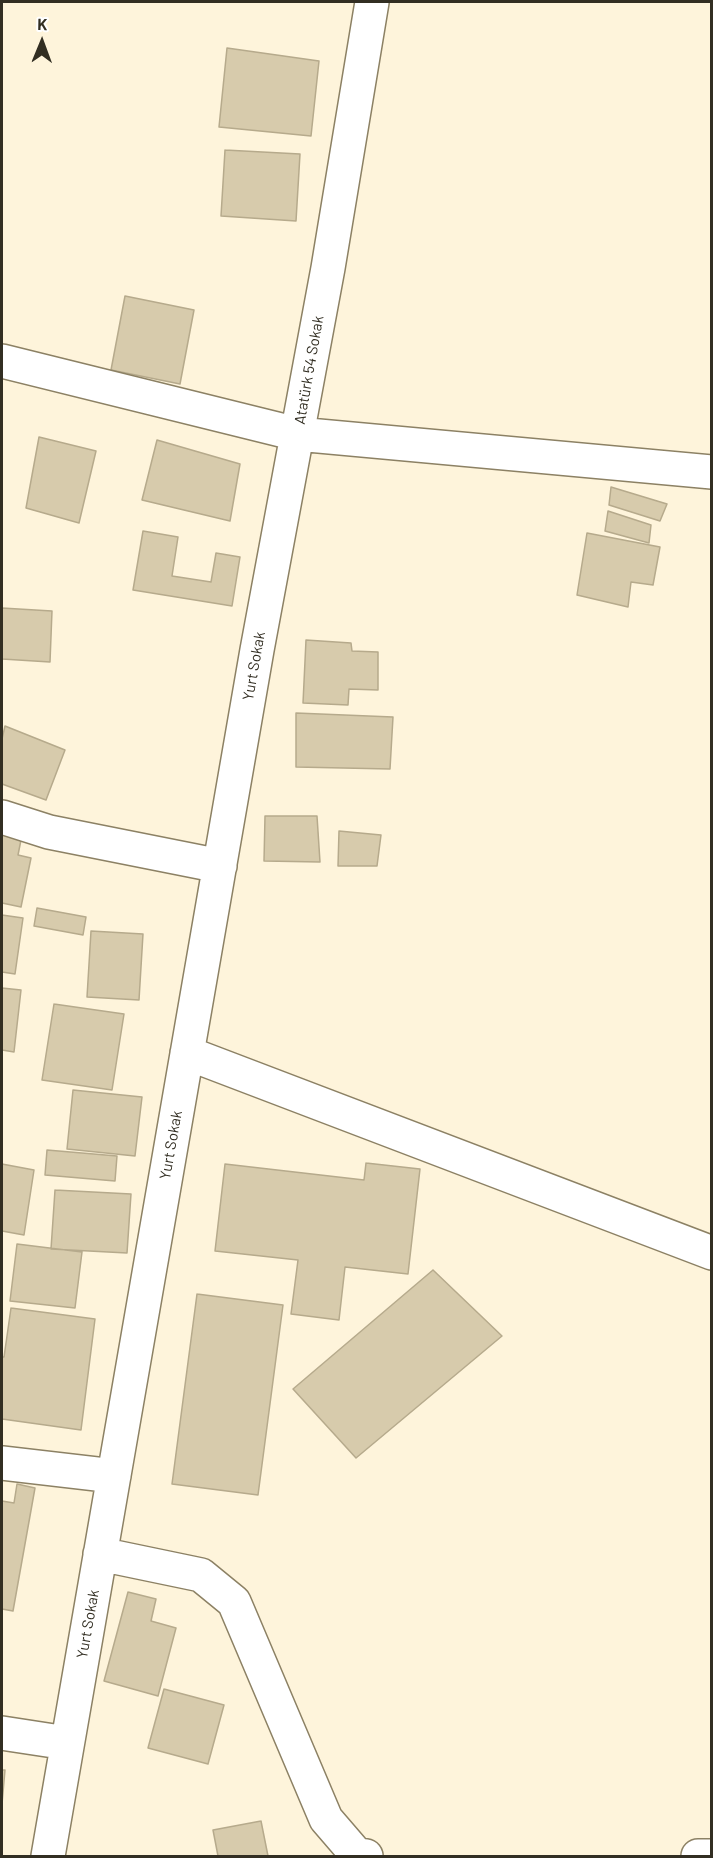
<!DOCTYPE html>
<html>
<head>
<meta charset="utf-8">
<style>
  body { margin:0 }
  #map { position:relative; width:713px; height:1858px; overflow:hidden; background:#fef4db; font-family:Barlow,sans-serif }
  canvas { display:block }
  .frame { position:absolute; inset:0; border:3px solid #322e22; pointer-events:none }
  .north { position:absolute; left:12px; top:12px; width:60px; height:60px; -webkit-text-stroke:4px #fff; paint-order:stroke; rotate:1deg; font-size:16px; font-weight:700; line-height:24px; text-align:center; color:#322e22 }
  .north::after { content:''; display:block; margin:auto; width:21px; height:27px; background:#322e22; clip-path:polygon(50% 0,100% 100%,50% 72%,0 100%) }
</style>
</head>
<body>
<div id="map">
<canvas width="713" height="1858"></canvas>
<div class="frame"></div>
<div class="north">K</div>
</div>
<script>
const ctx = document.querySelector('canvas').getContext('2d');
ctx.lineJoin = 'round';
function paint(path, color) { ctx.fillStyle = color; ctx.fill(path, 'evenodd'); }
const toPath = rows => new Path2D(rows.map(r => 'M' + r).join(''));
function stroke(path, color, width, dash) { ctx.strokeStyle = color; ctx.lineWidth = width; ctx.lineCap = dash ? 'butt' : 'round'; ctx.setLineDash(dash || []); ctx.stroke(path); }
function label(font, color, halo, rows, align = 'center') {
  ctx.font = font + ' Barlow,sans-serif'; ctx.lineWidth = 4.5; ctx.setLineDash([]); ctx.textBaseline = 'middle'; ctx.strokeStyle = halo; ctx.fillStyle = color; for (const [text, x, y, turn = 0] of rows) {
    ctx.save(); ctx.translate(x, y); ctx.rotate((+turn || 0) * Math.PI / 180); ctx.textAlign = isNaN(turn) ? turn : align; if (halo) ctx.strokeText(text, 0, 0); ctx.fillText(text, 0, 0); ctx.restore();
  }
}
const building = toPath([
  [227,48,319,61,311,136,219,127,227,48],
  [225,150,300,154,296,221,221,216,225,150],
  [125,296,194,310,180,384,111,370,125,296],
  [39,437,96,451,79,523,26,508,39,437],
  [157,440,240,464,230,521,142,500,157,440],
  [611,487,667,504,660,521,609,505,611,487],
  [608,511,651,525,649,543,605,531,608,511],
  [143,531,178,537,172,576,211,582,216,553,240,557,232,606,133,590,143,531],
  [587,533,660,547,653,585,631,582,628,607,577,595,587,533],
  [2,608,52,611,50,662,2,659,2,608],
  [306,640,351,643,352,651,378,652,378,690,349,689,348,705,303,703,306,640],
  [296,713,393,717,390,769,296,767,296,713],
  [5,726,65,750,46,800,2,784,2,739,5,726],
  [265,816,317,816,320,862,264,861,265,816],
  [2,831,22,835,18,855,31,858,21,907,2,903,2,831],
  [339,831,381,835,377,866,338,866,339,831],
  [37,908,86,917,83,935,34,926,37,908],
  [2,915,23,918,15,974,2,972,2,915],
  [91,931,143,934,139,1000,87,997,91,931],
  [2,988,21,990,14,1052,2,1050,2,988],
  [54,1004,124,1014,112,1090,42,1080,54,1004],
  [73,1090,142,1097,135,1156,67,1149,73,1090],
  [47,1150,117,1156,115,1181,45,1175,47,1150],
  [366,1163,420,1169,408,1274,345,1267,339,1320,291,1314,298,1260,215,1251,225,1164,364,1180,366,1163],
  [2,1164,34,1170,24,1235,2,1231,2,1164],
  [55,1190,131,1194,127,1253,51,1249,55,1190],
  [17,1244,82,1252,75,1308,10,1301,17,1244],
  [433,1270,502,1336,356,1458,293,1389,433,1270],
  [197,1294,283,1305,258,1495,172,1484,197,1294],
  [11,1308,95,1319,81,1430,2,1419,2,1357,4,1357,11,1308],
  [17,1484,35,1488,13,1611,2,1609,2,1501,14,1503,17,1484],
  [128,1592,156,1599,151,1621,176,1628,158,1696,104,1681,128,1592],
  [164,1689,224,1705,208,1764,148,1748,164,1689],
  [2,1770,5,1770,2,1804,2,1770],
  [261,1821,268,1856,218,1856,213,1830,261,1821]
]);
paint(building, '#d7cbac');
stroke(building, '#b6aa8c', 1.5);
const minor = toPath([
  [2,361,297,434,712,472],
  [2,817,49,832,220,866],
  [187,1053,712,1253],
  [2,1463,114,1476],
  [100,1554,201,1575,234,1602,326,1819,357,1855,366,1856],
  [2,1733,67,1743],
  [48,1856,257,650,328,268,372,2],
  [698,1856,712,1856]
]);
stroke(minor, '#8c8164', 36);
stroke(minor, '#fff', 33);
label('15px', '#322e22', '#fff', [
  ["Atatürk 54 Sokak",309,370,-80],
  ["Yurt Sokak",254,666,-80],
  ["Yurt Sokak",171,1145,-80],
  ["Yurt Sokak",88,1624,-80]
]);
</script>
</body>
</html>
